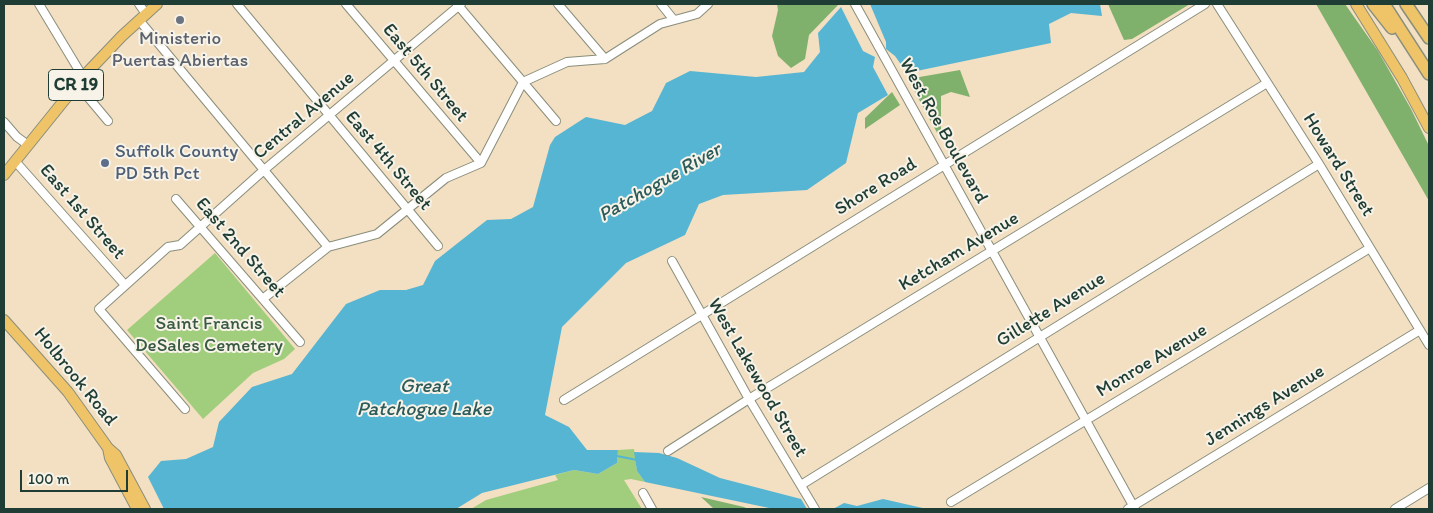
<!DOCTYPE html>
<html>
<head>
<meta charset="utf-8">
<style>
  body { margin:0 }
  #map { position:relative; width:1433px; height:513px; overflow:hidden; background:#f3dfc2; font-family:Itim,sans-serif }
  canvas { display:block }
  .frame { position:absolute; inset:0; border:5px solid #1f3d34; pointer-events:none }
  .scale { position:absolute; left:20px; top:470px; width:108px; height:22px; box-sizing:border-box; border:2px solid #1f3d34; border-top:0; padding-left:6px; font-size:15px; line-height:18px; white-space:nowrap; color:#1f3d34; -webkit-text-stroke:4px #f7f3e8; paint-order:stroke }
</style>
</head>
<body>
<div id="map">
<canvas width="1433" height="513"></canvas>
<div class="frame"></div>
<div class="scale">100 m</div>
</div>
<script>
const ctx = document.querySelector('canvas').getContext('2d');
ctx.lineJoin = 'round';
function paint(path, color) { ctx.fillStyle = color; ctx.fill(path, 'evenodd'); }
const toPath = rows => new Path2D(rows.map(r => 'M' + r).join(''));
function stroke(path, color, width, dash) { ctx.strokeStyle = color; ctx.lineWidth = width; ctx.lineCap = dash ? 'butt' : 'round'; ctx.setLineDash(dash || []); ctx.stroke(path); }
function label(font, color, halo, rows, align = 'center') {
  ctx.font = font + ' Itim,sans-serif'; ctx.lineWidth = 4; ctx.setLineDash([]); ctx.textBaseline = 'middle'; ctx.strokeStyle = halo; ctx.fillStyle = color; for (const [text, x, y, turn = 0] of rows) {
    ctx.save(); ctx.translate(x, y); ctx.rotate((+turn || 0) * Math.PI / 180); ctx.textAlign = isNaN(turn) ? turn : align; if (halo) ctx.strokeText(text, 0, 0); ctx.fillText(text, 0, 0); ctx.restore();
  }
}
paint(toPath([
  [215,253,295,349,284,359,253,373,203,419,127,330],
  [634,449,637,471,645,482,631,479,624,480,642,509,471,509,486,500,558,480,555,475,574,470,598,474,617,463,618,450]
]), '#a0ce7c');
paint(toPath([
  [777,4,839,4,809,35,805,59,791,68,778,56,772,36,778,10],
  [1108,4,1190,4,1132,39,1124,40],
  [1316,4,1345,4,1378,51,1411,109,1429,146,1429,201],
  [960,70,970,97,951,92,941,96,941,140,908,79],
  [892,92,900,105,865,129,865,118],
  [701,497,744,507,748,509,714,509]
]), '#80b16c');
paint(toPath([
  [870,4,1100,4,1102,16,1071,13,1049,24,1051,43,907,73,895,56,886,49,886,42],
  [841,7,863,51,875,57,873,67,888,95,858,113,846,163,807,190,723,195,699,204,685,235,626,263,562,327,545,415,569,427,587,450,618,450,617,463,598,474,574,470,482,493,456,509,164,509,148,477,161,461,186,459,213,447,219,422,252,387,292,374,346,304,380,290,406,290,423,285,435,261,487,220,511,219,533,207,550,145,555,137,586,117,625,125,652,111,666,83,690,71,756,77,804,72,820,52,818,33],
  [634,452,659,453,677,458,720,478,801,499,807,509,774,509,645,482,637,471],
  [883,499,927,509,833,509,844,503,857,506]
]), '#55b5d3');
stroke(toPath([
  [617,456,637,460]
]), '#55b5d3', 2);
const minor = toPath([
  [39,4,83,77],
  [139,4,146,14],
  [237,4,438,246],
  [346,4,481,163],
  [457,4,556,121],
  [558,4,605,59],
  [661,4,673,19],
  [855,4,1135,509],
  [1217,4,1319,164,1429,345],
  [139,20,328,247],
  [77,84,108,121],
  [4,122,17,137,28,145],
  [15,161,125,285],
  [176,199,300,342],
  [672,261,749,399,815,509],
  [264,298,328,247,377,234,446,178,481,163,523,82,567,62,605,59,660,24,697,14,708,4],
  [564,400,1205,4],
  [185,409,99,309,168,247,180,245,264,170,461,4],
  [668,451,749,399,1267,83],
  [801,485,1319,164],
  [643,493,652,509],
  [951,502,1370,248],
  [1128,509,1420,330],
  [1395,509,1429,488]
]);
const major = toPath([
  [1356,4,1402,78,1429,128],
  [4,175,83,77,122,36,157,4],
  [4,320,68,392,108,448,116,455,145,509],
  [108,448,110,458,137,509]
]);
const highway = toPath([
  [1373,4,1392,28],
  [1384,4,1429,74],
  [1406,4,1429,38]
]);
stroke(minor, '#898e7b', 10);
stroke(major, '#898e7b', 12);
stroke(highway, '#898e7b', 14);
stroke(minor, '#fff', 8);
stroke(major, '#efc469', 10);
stroke(highway, '#efc469', 11);
for (const [x, y, r, color] of [
  [180,20,5,"#6b7280"],
  [105,163,5,"#5c6f8a"]
]) { const dot = new Path2D(); dot.arc(x, y, r, 0, 2 * Math.PI); ctx.fillStyle = color; ctx.fill(dot); stroke(dot, '#f7f3e8', 2); }
for (const [x, y, w] of [
  [76,85,55]
]) { const box = new Path2D(); box.roundRect(x - w / 2, y - 15.5, w, 31, 4); ctx.fillStyle = '#f7f3e8'; ctx.fill(box); stroke(box, '#1f3d34', 1); }
label('bold 18px', '#1f3d34', null, [
  ["CR 19",76,85]
]);
label('19px', '#5b616d', '#f7f3e8', [
  ["Ministerio",180,39],
  ["Puertas Abiertas",180,61]
]);
label('19px', '#1f3d34', '#f7f3e8', [
  ["East 5th Street",425,73,50],
  ["Central Avenue",304,116,-40],
  ["West Roe Boulevard",943,131,61],
  ["East 4th Street",388,161,50],
  ["Howard Street",1338,165,58],
  ["Shore Road",876,187,-32],
  ["East 1st Street",82,212,49],
  ["East 2nd Street",240,248,49],
  ["Ketcham Avenue",959,252,-31],
  ["Gillette Avenue",1051,310,-32],
  ["Monroe Avenue",1152,361,-31],
  ["Holbrook Road",75,377,51],
  ["West Lakewood Street",757,378,60],
  ["Jennings Avenue",1265,406,-32]
]);
label('19px', '#4e5e75', '#f7f3e8', [
  ["Suffolk County",115,152],
  ["PD 5th Pct",115,174]
], 'left');
label('19px', '#395a42', '#f7f3e8', [
  ["Saint Francis",209,324],
  ["DeSales Cemetery",209,346]
]);
label('italic 20px', '#2c5b5c', '#f7f3e8', [
  ["Patchogue River",660,183,-30],
  ["Great",424,387],
  ["Patchogue Lake",424,410]
]);
</script>
</body>
</html>
